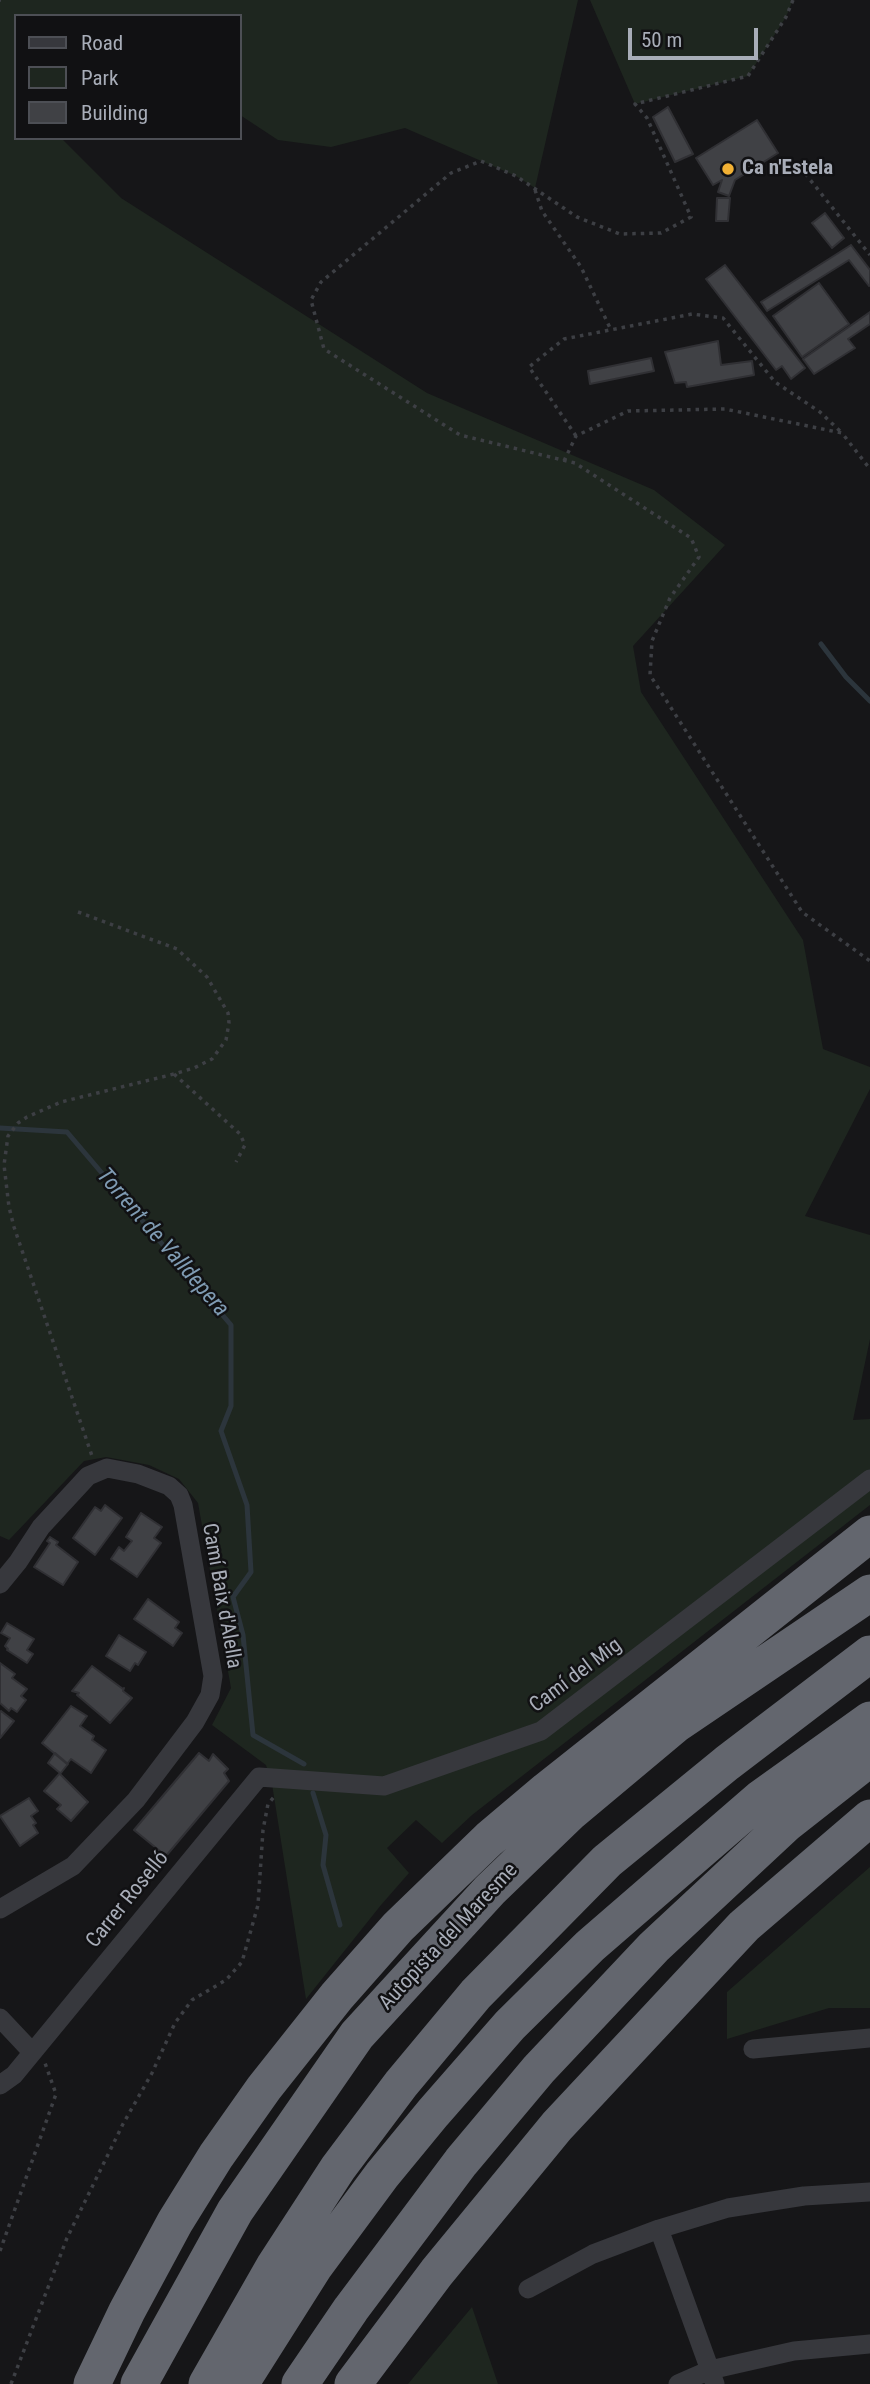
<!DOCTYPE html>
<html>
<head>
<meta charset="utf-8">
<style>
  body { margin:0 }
  #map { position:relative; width:870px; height:2384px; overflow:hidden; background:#161618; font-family:"Roboto Condensed",sans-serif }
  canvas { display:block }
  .legend { position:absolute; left:14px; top:14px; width:228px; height:126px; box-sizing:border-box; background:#111113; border:2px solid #4d4f55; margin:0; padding:9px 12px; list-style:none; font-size:21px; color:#a8adb8 }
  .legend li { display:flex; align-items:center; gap:14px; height:35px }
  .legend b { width:35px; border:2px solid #4d4f55 }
  .scale { position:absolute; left:628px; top:28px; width:130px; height:32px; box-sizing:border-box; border:4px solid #a8adb8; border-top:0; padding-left:9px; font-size:21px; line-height:24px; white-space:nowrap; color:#a8adb8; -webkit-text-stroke:5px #111113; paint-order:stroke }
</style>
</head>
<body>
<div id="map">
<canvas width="870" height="2384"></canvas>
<ul class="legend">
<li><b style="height:9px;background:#37383d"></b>Road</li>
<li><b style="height:19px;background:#1e261f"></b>Park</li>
<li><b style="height:19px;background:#404145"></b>Building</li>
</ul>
<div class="scale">50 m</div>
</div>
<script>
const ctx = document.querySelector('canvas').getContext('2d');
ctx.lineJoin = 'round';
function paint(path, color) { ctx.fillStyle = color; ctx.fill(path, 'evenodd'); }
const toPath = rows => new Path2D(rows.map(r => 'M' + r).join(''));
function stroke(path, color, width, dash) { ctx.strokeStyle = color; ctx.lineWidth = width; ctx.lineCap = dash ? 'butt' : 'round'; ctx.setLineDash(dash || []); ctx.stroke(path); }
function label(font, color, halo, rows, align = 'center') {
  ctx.font = font + ' "Roboto Condensed",sans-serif'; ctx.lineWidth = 5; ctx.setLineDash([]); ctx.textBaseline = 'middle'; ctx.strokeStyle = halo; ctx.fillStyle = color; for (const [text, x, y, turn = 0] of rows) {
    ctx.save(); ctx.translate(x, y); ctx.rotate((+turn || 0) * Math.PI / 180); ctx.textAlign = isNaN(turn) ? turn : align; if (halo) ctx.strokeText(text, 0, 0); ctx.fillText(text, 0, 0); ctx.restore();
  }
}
paint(toPath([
  [0,0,578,0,535,188,516,176,405,128,331,147,278,140,240,115,240,16,16,16,16,138,61,138,121,198,427,393,654,490,725,545,633,646,641,692,803,940,823,1049,870,1067,870,1089,805,1216,870,1235,870,1339,853,1420,870,1419,870,1505,472,1815,442,1843,416,1820,387,1848,409,1873,381,1905,306,1999,272,1784,266,1765,212,1725,231,1688,198,1503,179,1479,149,1465,106,1457,84,1461,9,1540,0,1536],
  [590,0,793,0,786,17,748,76,635,104],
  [870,1867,870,2008,829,2008,727,2039,727,1992],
  [472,2307,498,2384,408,2384]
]), '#1e261f');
stroke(toPath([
  [821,644,846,677,870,701],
  [0,1128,67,1132,231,1325,231,1406,221,1431,247,1505,251,1572,233,1597,243,1635,253,1735,304,1764],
  [313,1793,326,1835,323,1865,340,1925]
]), '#2c353c', 5);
const building = toPath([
  [668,107,693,154,675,162,653,117,668,107],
  [757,120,778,153,735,180,729,196,718,192,722,180,713,185,696,158,757,120],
  [717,198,730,198,728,221,716,221,717,198],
  [825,213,844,238,832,248,812,223,825,213],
  [851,245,870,270,870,285,869,286,849,260,767,311,761,302,851,245],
  [725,265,805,368,791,379,782,366,776,370,706,279,725,265],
  [819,283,849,324,802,357,773,316,819,283],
  [870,312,870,324,848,339,855,348,814,374,803,359,870,312],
  [718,341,721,365,752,361,754,375,687,387,686,382,675,383,665,352,718,341],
  [651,358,654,371,590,384,588,371,651,358],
  [105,1505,122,1518,95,1555,73,1538,95,1507,101,1511,105,1505],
  [141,1513,162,1527,154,1538,161,1543,137,1577,111,1559,119,1547,124,1551,132,1541,126,1537,141,1513],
  [50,1537,58,1542,56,1545,78,1562,63,1585,34,1567,50,1543,47,1541,50,1537],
  [148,1599,179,1622,175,1628,182,1633,173,1646,134,1619,148,1599],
  [7,1623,34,1639,27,1650,33,1654,27,1663,7,1650,8,1649,5,1646,10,1638,1,1633,7,1623],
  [119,1635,146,1652,138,1665,135,1663,130,1671,106,1656,119,1635],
  [0,1663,15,1674,12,1678,27,1689,21,1696,26,1700,17,1712,11,1708,9,1711,0,1703,0,1663],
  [92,1666,123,1689,124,1688,123,1691,132,1698,110,1723,77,1695,79,1693,72,1691,92,1666],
  [71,1706,87,1716,80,1726,94,1736,92,1740,106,1750,91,1773,71,1759,67,1764,42,1743,71,1706],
  [1,1711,14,1721,0,1738,0,1713,1,1711],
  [55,1753,68,1764,60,1774,88,1802,71,1821,57,1809,61,1805,44,1791,60,1773,48,1763,55,1753],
  [199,1753,209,1761,213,1754,228,1769,224,1773,229,1781,166,1856,134,1830,199,1753],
  [29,1798,38,1811,31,1816,36,1823,33,1825,38,1833,20,1846,0,1816,29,1798]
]);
paint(building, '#404145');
stroke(building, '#303034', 2);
stroke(toPath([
  [0,0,1,0],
  [793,0,786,17,748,76,635,104,647,118,691,217,661,233,620,234,577,217,516,176,481,161,451,173,321,282,311,300,324,349,460,435,575,463,691,538,699,557,670,598,652,641,650,675,802,912,870,961],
  [800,167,870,255],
  [535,190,542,211,581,267,611,330],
  [576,436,529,367,564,339,692,314,723,318,775,382,820,412,842,433],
  [564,461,576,436,628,411,725,409,842,433,870,469],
  [78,912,177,949,207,977,228,1013,229,1023,226,1040,212,1059,194,1068,174,1074,61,1102,27,1117,18,1123,8,1136,4,1165,9,1207,14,1227,92,1456],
  [174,1074,240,1134,245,1145,236,1162],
  [0,2251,56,2094,45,2063],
  [11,2384,67,2238,123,2124,152,2073,175,2023,192,2000,226,1980,242,1962,258,1905,263,1830,268,1804,274,1797]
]), '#3d3f44', 3.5, [3.5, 5]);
stroke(toPath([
  [0,1584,18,1562,41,1527,88,1476,107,1468,138,1474,169,1486,179,1495,183,1505,213,1676,210,1695,195,1722,136,1800,73,1866,0,1909],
  [0,2018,32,2052],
  [753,2049,870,2038],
  [0,2085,14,2075,259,1777,384,1786,541,1731,870,1479],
  [659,2229,715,2384],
  [528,2289,593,2254,659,2229,728,2208,804,2196,870,2192],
  [678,2384,710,2370,794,2351,870,2344]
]), '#37383d', 19);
stroke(toPath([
  [92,2384,127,2311,175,2222,216,2156,264,2088,337,1996,398,1927,489,1839,547,1790,870,1534],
  [139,2384,235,2211,357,2035,490,1890,571,1812,675,1725,870,1593],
  [207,2384,275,2265,338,2168,401,2084,476,1994,607,1861,727,1763,870,1654],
  [240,2384,314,2267,382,2175,433,2113,510,2025,590,1946,761,1798,870,1720],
  [300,2384,351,2309,461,2162,539,2069,654,1947,786,1824,870,1758],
  [353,2384,437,2272,557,2126,744,1926,870,1818]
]), '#63666e', 37);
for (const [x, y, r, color] of [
  [728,169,7,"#f2b134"]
]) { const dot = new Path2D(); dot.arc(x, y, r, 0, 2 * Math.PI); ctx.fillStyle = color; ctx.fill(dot); stroke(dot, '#111113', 2.5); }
label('bold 21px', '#a8adb8', '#111113', [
  ["Ca n'Estela",742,169]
], 'left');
label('21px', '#a8adb8', '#111113', [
  ["Camí Baix d'Alella",221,1596,80],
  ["Camí del Mig",576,1676,-37],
  ["Carrer Roselló",128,1900,-51],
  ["Autopista del Maresme",449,1937,-47]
]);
label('italic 23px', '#7f9bb3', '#111113', [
  ["Torrent de Valldepera",162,1243,49]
]);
</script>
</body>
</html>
